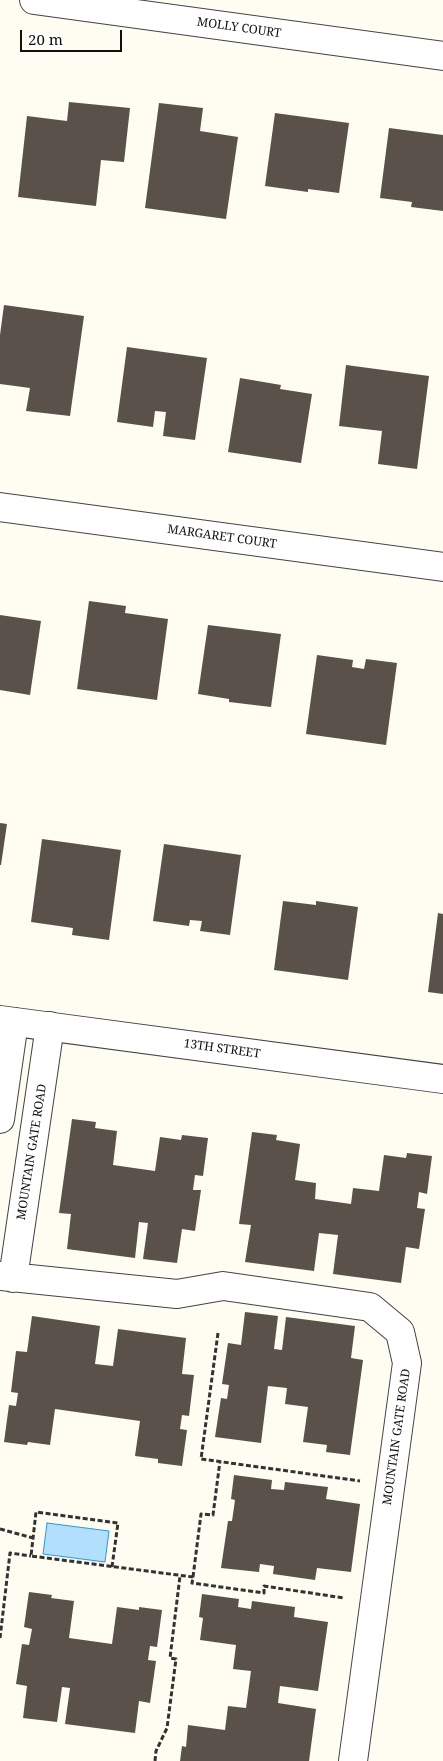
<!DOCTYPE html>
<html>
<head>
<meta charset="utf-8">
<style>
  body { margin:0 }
  #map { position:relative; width:443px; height:1761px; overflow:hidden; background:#fffdf2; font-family:"Noto Serif",serif }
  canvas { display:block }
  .scale { position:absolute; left:20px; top:30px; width:102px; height:22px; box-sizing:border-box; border:2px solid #101010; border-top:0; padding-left:6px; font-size:15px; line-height:18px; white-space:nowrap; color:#101010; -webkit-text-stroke:4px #fff; paint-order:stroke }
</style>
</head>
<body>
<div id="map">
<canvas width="443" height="1761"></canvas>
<div class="scale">20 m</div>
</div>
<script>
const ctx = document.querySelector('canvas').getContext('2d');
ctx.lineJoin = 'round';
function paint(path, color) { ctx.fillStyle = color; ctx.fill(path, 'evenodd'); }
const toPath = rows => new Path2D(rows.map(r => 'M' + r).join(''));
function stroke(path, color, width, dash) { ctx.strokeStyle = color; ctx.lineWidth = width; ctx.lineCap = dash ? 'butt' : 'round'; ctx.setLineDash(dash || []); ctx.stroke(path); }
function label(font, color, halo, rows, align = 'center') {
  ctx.font = font + ' "Noto Serif",serif'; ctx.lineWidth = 5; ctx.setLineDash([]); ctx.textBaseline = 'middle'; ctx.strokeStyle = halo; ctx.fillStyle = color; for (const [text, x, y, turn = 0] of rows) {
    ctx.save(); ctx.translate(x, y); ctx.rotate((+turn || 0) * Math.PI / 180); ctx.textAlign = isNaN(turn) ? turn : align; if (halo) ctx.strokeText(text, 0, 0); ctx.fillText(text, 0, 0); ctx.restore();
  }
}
const water = toPath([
  [47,1523,109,1531,105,1562,43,1554,47,1523]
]);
paint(water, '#b2dffc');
stroke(water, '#3194da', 1);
paint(toPath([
  [69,102,130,108,124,162,101,160,96,206,18,197,27,116,67,121],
  [159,103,203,108,200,131,238,137,226,219,145,208],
  [275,113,349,123,339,193,308,189,308,192,265,186],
  [389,128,443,135,443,211,411,207,412,202,380,198],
  [4,305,84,316,70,416,26,411,30,388,0,384,0,335],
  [127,347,207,358,195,440,163,436,166,412,155,411,153,427,117,422],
  [346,365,429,376,417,469,378,464,382,431,339,426],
  [240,378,281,385,280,389,312,394,301,463,228,452],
  [89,601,126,606,125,613,168,619,157,700,77,689],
  [0,615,41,621,30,695,0,690],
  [208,625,281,634,271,707,229,702,229,699,198,694],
  [317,655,353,660,352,667,364,669,366,659,397,663,386,745,306,734],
  [0,823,7,824,1,865,0,865],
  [42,839,121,850,109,940,72,935,73,928,31,922],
  [164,844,241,855,230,935,200,931,202,921,190,920,189,926,153,921],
  [283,901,316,905,316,901,358,907,348,980,274,970],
  [438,913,443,914,443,994,428,992],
  [72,1119,96,1122,95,1128,117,1131,113,1165,155,1171,160,1137,181,1140,182,1135,208,1138,203,1176,195,1175,193,1190,201,1190,195,1231,182,1229,177,1263,143,1259,148,1223,139,1222,135,1258,67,1249,71,1214,59,1213],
  [252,1132,277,1135,276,1140,300,1144,295,1180,316,1183,315,1199,351,1204,353,1188,379,1191,384,1155,406,1158,407,1153,432,1156,427,1194,419,1192,417,1208,425,1209,419,1249,406,1247,401,1283,333,1274,338,1235,319,1233,314,1271,245,1262,251,1225,239,1224],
  [245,1312,278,1316,274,1349,282,1350,286,1317,355,1326,351,1358,363,1360,350,1455,326,1452,327,1445,303,1442,308,1407,285,1404,287,1388,268,1386,261,1443,215,1437,221,1398,227,1399,229,1385,222,1384,228,1343,241,1345],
  [32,1316,100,1326,95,1364,113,1366,118,1329,186,1338,182,1374,194,1375,189,1416,182,1415,180,1429,187,1430,182,1466,158,1463,158,1459,135,1456,140,1421,55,1409,50,1445,28,1442,27,1445,4,1442,9,1405,16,1406,18,1393,11,1392,16,1351,27,1352],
  [234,1475,272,1480,271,1489,284,1490,285,1482,328,1487,326,1499,360,1504,351,1572,317,1568,315,1580,273,1574,274,1566,260,1564,259,1572,221,1568,228,1521,232,1521,235,1500,231,1499],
  [29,1592,52,1595,51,1598,74,1601,69,1638,112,1644,117,1607,139,1610,139,1607,162,1610,157,1647,150,1646,148,1660,156,1661,150,1703,139,1701,135,1733,65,1724,70,1688,62,1687,57,1722,23,1718,27,1686,16,1684,22,1644,29,1645,32,1629,24,1627],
  [202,1594,239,1599,238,1607,251,1609,252,1601,295,1607,294,1617,328,1622,318,1691,280,1686,278,1703,316,1709,309,1761,180,1761,182,1746,186,1747,188,1725,225,1730,228,1706,246,1708,251,1671,233,1669,236,1645,200,1640,203,1618,199,1617]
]), '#5a514b');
const minor = toPath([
  [34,0,443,56],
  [0,507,443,567],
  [0,1119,14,1022],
  [0,1276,177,1294,223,1286,370,1307,400,1332,407,1363,353,1761],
  [13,1278,50,1026]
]);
const tertiary = toPath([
  [0,1020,443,1079]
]);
stroke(minor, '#434343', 30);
stroke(tertiary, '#434343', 30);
stroke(toPath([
  [218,1333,201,1459,360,1481],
  [0,1529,33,1538],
  [112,1567,118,1523,36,1512,31,1556,193,1577,192,1583,264,1593,264,1586,344,1598],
  [193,1577,201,1514,213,1515,220,1461],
  [0,1638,10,1553,31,1556],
  [155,1761,156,1751,167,1728,176,1659,170,1658,180,1576]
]), '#323232', 3, [5, 2.5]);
stroke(minor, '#fff', 28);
stroke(tertiary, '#fff', 28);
label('12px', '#101010', '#fff', [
  ["MOLLY COURT",239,28,8],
  ["MARGARET COURT",222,537,8],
  ["13TH STREET",222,1049,8],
  ["MOUNTAIN GATE ROAD",32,1152,-81],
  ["MOUNTAIN GATE ROAD",397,1437,-82]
]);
</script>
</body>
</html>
